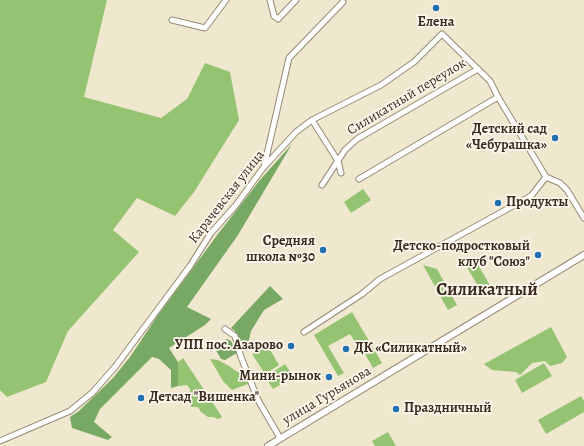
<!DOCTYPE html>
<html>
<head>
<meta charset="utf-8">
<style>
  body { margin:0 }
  canvas { display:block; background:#f0e8ce }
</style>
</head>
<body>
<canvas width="584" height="446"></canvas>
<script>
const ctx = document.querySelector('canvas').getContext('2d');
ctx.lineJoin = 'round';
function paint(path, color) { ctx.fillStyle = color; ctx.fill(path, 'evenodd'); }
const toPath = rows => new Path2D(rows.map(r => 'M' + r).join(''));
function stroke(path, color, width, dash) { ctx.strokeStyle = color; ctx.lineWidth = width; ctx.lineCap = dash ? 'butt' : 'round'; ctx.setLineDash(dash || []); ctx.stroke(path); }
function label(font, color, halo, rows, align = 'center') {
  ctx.font = font + ' Alegreya,serif'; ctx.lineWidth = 3.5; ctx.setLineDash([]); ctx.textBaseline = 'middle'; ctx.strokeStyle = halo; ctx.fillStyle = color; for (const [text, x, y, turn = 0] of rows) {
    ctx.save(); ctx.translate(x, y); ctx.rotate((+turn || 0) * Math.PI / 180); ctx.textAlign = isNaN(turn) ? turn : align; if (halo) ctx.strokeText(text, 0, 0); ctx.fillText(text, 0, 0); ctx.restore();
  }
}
paint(toPath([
  [0,0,107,0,84,97,161,118,187,99,205,63,230,72,239,120,194,192,175,216,137,198,113,230,139,252,68,331,46,382,7,397,0,390],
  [363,189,371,200,351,213,344,202],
  [474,258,491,287,482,293,465,264],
  [423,265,437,269,457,305,448,310],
  [352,312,382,363,373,368,361,347,359,348,350,334,328,346,344,373,338,376,314,335],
  [551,327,567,357,562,363,550,366,545,361,532,363,520,375,516,372,492,370,484,364],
  [267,345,279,365,265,374,252,354],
  [183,358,222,417,218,419,213,417,208,417,201,412,198,407,191,407,190,389,187,385,178,386,178,362],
  [210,359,218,360,229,366,236,371,246,376,248,384,232,390,223,381],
  [544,363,552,376,522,393,515,380],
  [285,364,294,377,273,389,265,377],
  [581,396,584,401,584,412,546,434,538,420],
  [388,432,396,446,375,446,372,441]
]), '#94c372');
paint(toPath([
  [292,144,238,235,187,307,211,319,205,325,169,348,178,362,178,386,171,388,171,370,159,359,152,357,100,409,94,422,112,437,108,440,72,428,70,417,79,411,113,378,130,357,158,315,218,234,260,180],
  [270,286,283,299,264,310,251,331,249,340,240,350,235,331,231,328],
  [227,339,231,341,237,353,225,360,221,359,214,347]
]), '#77a964');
const minor = toPath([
  [270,0,274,16,278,19,296,0],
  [172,20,205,28,226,0],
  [312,120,338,161,341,173],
  [264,167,289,58,343,2],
  [359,179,498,97],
  [322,185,345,150,357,139,478,69],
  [225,329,235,336,241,357,258,400,280,438],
  [304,332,362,294,380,279,531,196,546,177],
  [0,441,70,411,92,393,115,367,190,266,211,233,236,205,263,168,296,132,312,120,381,85,414,62,442,34,490,81,498,97,546,177,560,183,567,190,584,218]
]);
const tertiary = toPath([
  [268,446,584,255]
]);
stroke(minor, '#968976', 7);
stroke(tertiary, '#968976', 8);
stroke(minor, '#fff', 5);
stroke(tertiary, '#fff', 6);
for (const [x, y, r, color] of [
  [436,8,4,"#1f6fb2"],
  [555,138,4,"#1f6fb2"],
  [498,203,4,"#1f6fb2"],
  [323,250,4,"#1f6fb2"],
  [538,255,4,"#1f6fb2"],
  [291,346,4,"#1f6fb2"],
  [346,349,4,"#1f6fb2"],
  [329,377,4,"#1f6fb2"],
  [141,398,4,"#1f6fb2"],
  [396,409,4,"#1f6fb2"]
]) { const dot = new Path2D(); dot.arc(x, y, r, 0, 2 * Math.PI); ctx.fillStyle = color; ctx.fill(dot); stroke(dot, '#fbf7ec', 1.5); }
label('bold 14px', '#3b2a1e', '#fbf7ec', [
  ["Елена",436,23,"center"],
  ["Детский сад",547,130],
  ["«Чебурашка»",547,146],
  ["Продукты",506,203,"left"],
  ["Средняя",315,242],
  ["школа №30",315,258],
  ["Детско-подростковый",530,247],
  ["клуб \"Союз\"",530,263],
  ["УПП пос. Азарово",283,346],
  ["ДК «Силикатный»",354,349,"left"],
  ["Мини-рынок",321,377],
  ["Детсад \"Вишенка\"",149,398,"left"],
  ["Праздничный",404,409,"left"]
], 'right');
label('14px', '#3b2a1e', '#fbf7ec', [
  ["Силикатный переулок",407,97,-31],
  ["Карачевская улица",227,197,-52],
  ["улица Гурьянова",327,396,-31]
]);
label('bold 18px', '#3b2a1e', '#fbf7ec', [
  ["Силикатный",487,291]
]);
</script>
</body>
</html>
